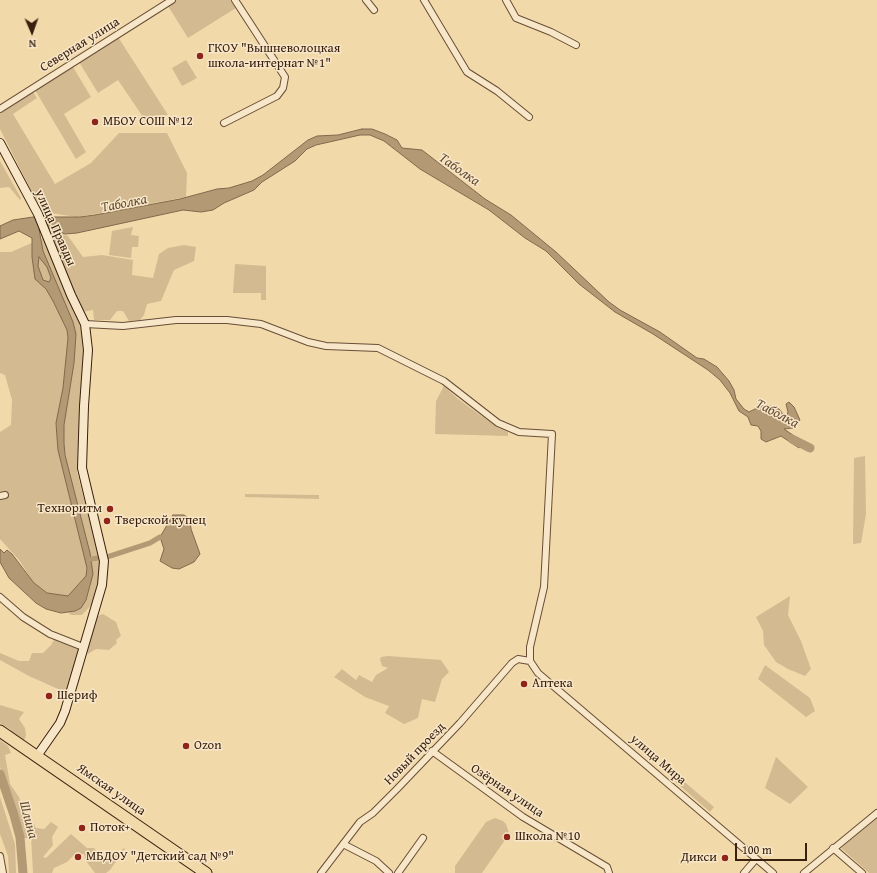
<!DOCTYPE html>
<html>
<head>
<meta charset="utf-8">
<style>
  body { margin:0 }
  #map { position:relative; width:877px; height:873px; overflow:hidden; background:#f2d9aa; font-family:"Gentium Book Plus",serif }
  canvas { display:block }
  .north { position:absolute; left:12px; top:12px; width:40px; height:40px; -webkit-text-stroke:3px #f7e6c8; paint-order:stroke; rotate:178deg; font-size:11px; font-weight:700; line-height:16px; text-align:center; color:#39200f }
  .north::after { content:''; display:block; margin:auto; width:14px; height:18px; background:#39200f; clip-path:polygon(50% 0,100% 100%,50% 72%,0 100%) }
  .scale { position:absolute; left:735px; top:843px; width:72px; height:18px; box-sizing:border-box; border:2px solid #39200f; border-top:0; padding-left:5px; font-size:12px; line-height:14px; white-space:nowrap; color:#39200f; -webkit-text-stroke:3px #f7e6c8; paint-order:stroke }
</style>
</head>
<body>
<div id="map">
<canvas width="877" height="873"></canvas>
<div class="north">N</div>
<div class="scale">100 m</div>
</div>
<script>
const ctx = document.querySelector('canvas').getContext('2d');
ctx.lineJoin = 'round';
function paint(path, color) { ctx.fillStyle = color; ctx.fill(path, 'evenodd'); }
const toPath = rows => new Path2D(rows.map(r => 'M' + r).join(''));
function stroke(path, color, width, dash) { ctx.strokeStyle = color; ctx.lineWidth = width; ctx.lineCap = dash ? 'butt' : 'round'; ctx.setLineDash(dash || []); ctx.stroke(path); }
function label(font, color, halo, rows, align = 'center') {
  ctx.font = font + ' "Gentium Book Plus",serif'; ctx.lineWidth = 3; ctx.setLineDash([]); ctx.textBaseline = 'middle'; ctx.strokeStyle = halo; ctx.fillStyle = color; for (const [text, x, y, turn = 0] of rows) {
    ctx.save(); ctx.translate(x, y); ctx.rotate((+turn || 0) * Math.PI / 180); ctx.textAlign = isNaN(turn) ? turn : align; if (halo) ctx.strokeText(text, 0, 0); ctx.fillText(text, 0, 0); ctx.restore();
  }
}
paint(toPath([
  [177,0,230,0,236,8,188,38,168,6],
  [118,37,168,115,143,117,118,80,98,93,79,62],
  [186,60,197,78,182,86,172,68],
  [73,67,91,97,64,114,86,152,76,159,35,90],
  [33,92,37,98,13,114,55,184,91,163,119,133,167,133,187,173,186,197,95,214,76,217,45,212,35,198,0,129,0,114],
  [0,161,21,198,20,200,9,187,0,188],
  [133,227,131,235,139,236,138,247,132,247,131,258,109,255,112,231],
  [56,232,68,236,83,257,102,255,133,260,132,275,153,278,159,254,168,248,184,245,196,247,194,261,174,270,161,301,147,304,144,315,140,320,129,321,123,311,117,311,110,320,94,320,93,310,82,312,51,237,52,233],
  [43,238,62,286,80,323,84,339,77,472,101,565,93,603,82,615,71,615,53,597,34,583,19,560,0,539,0,432,11,425,12,400,5,375,0,373,0,252,11,252],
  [235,264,266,266,266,300,261,300,261,293,233,293],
  [444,386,458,399,498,428,508,432,508,436,435,434,436,401],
  [865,456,866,514,861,543,853,544,854,458],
  [245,494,319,495,319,499,245,497],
  [790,596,788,615,801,641,811,669,805,676,788,669,776,662,764,645,763,631,756,617],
  [103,614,116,622,121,636,116,640,117,643,109,650,96,649,88,654,85,648,95,617],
  [55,638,80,648,67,693,29,676,0,660,0,653,19,661,29,661,32,653,43,653,51,645],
  [388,656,441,660,449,672,442,679,435,702,422,699,418,718,404,724,385,713,389,706,365,697,334,677,342,669,356,680,359,675,372,682,376,675,388,668,382,666,380,660,381,657],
  [765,665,810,698,815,711,806,717,758,679],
  [0,705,24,712,19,719,25,728,26,736,23,742,11,734,11,730,0,723],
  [0,740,8,746,11,753,5,755,10,784,19,797,24,812,29,815,36,828,44,829,51,822,58,827,52,837,53,845,43,857,46,858,71,834,87,848,94,848,103,858,112,858,124,848,125,849,110,870,106,873,95,873,86,861,84,854,75,854,67,862,54,868,52,873,33,873,31,836,30,834,29,838,23,838,0,767],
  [776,757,808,787,790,804,765,788],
  [674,773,714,807,710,812,670,777],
  [0,797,15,844,16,873,9,873,8,856,0,834],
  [877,817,877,873,869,873,841,848],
  [495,818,503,821,506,824,509,833,507,837,482,873,455,873,455,866,486,822]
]), '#d3ba90');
const water = toPath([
  [362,129,372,129,385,134,397,140,402,148,422,150,485,199,511,215,556,252,609,302,620,310,660,332,697,358,704,359,717,367,729,381,734,390,736,399,744,409,749,412,761,406,770,406,779,409,783,414,787,415,788,412,786,404,789,402,794,407,800,420,793,428,784,429,803,442,799,448,781,436,766,442,761,439,761,431,758,426,751,425,748,417,739,411,730,393,720,380,708,370,653,334,615,312,579,284,546,251,525,238,489,210,420,169,384,141,370,135,360,135,316,145,307,149,295,161,262,182,254,190,224,203,213,210,201,212,183,210,77,233,65,234,50,228,39,229,43,251,73,322,76,334,74,363,64,425,64,443,65,455,90,553,93,574,86,600,81,608,75,611,61,613,46,609,36,603,9,578,0,562,0,549,4,553,7,550,12,554,34,583,47,593,68,596,86,576,87,568,58,450,57,437,56,423,63,388,68,338,67,330,53,301,46,289,35,279,32,257,32,238,19,231,0,239,0,226,13,220,33,217,80,217,95,215,180,199,217,189,229,188,252,181,263,175,308,140,317,136,338,135,362,129],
  [39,257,47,267,51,278,49,282,43,280,38,266,39,257],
  [173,515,184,515,190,519,191,529,200,554,194,562,179,569,172,568,160,561,164,549,160,537,173,515]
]);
paint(water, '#b39a75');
stroke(water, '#82694c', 1);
stroke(toPath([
  [107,557,150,543,160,537],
  [91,559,99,558]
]), '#b39a75', 5);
stroke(toPath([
  [792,439,810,448],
  [0,774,14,815,20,837,23,873]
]), '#b39a75', 9);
const street = toPath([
  [366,0,374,10],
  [424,0,467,72,497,91,529,117],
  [506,0,516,18,551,32,576,45],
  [0,109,172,0],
  [224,123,277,96,283,88,285,77,235,0],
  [85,324,123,326,176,320,227,320,261,324,308,342,326,346,378,348,444,381,498,423,519,432,552,434,544,587,530,647,530,661],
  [0,496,5,495],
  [0,597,23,617,50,634,83,647],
  [530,661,538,673,773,873],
  [432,751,523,817,607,867,609,873],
  [343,844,376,861,389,873],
  [833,848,862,873],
  [0,856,3,873],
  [321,873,360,822,373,813,397,789,460,723,512,663,518,659,530,661],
  [398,873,423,838],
  [744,873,756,859],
  [804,873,877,813]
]);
const secondary = toPath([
  [0,143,38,214,71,295,85,324,88,350,84,406,82,468,104,561,102,585,65,711,60,723,37,756]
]);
const highway = toPath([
  [0,731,206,873]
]);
stroke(street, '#674e36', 8);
stroke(secondary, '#39200f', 10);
stroke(highway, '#39200f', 13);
stroke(street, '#f7e6c8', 6);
stroke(secondary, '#f7e6c8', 8);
stroke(highway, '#f2d9aa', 11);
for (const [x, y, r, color] of [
  [200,56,4,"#8f2418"],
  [95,122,4,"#8f2418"],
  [110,509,4,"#8f2418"],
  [107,521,4,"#8f2418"],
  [524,684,4,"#8f2418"],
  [49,696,4,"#8f2418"],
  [186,746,4,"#8f2418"],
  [82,828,4,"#8f2418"],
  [507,837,4,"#8f2418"],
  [78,857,4,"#8f2418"],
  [725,858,4,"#8f2418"]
]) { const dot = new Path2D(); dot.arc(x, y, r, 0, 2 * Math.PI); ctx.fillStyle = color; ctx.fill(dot); stroke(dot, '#f7e6c8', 1.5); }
label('13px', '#39200f', '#f7e6c8', [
  ["Северная улица",80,45,-32],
  ["улица Правды",55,228,66],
  ["Новый проезд",415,754,-46],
  ["улица Мира",658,760,41],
  ["Ямская улица",111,790,35],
  ["Озёрная улица",507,791,34]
]);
label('13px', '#39200f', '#f7e6c8', [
  ["ГКОУ \"Вышневолоцкая",208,49],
  ["школа-интернат №1\"",208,64],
  ["МБОУ СОШ №12",103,122],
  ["Техноритм",102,509,"right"],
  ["Тверской купец",115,521],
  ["Аптека",532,684],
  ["Шериф",57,696],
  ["Ozon",194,746],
  ["Поток+",90,828],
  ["Школа №10",515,837],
  ["МБДОУ \"Детский сад №9\"",86,857],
  ["Дикси",717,858,"right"]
], 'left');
label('italic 14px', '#644b33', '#f7e6c8', [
  ["Таболка",459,170,35],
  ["Таболка",124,204,-11],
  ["Таболка",777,414,28],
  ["Шлина",28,820,75]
]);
</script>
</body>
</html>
